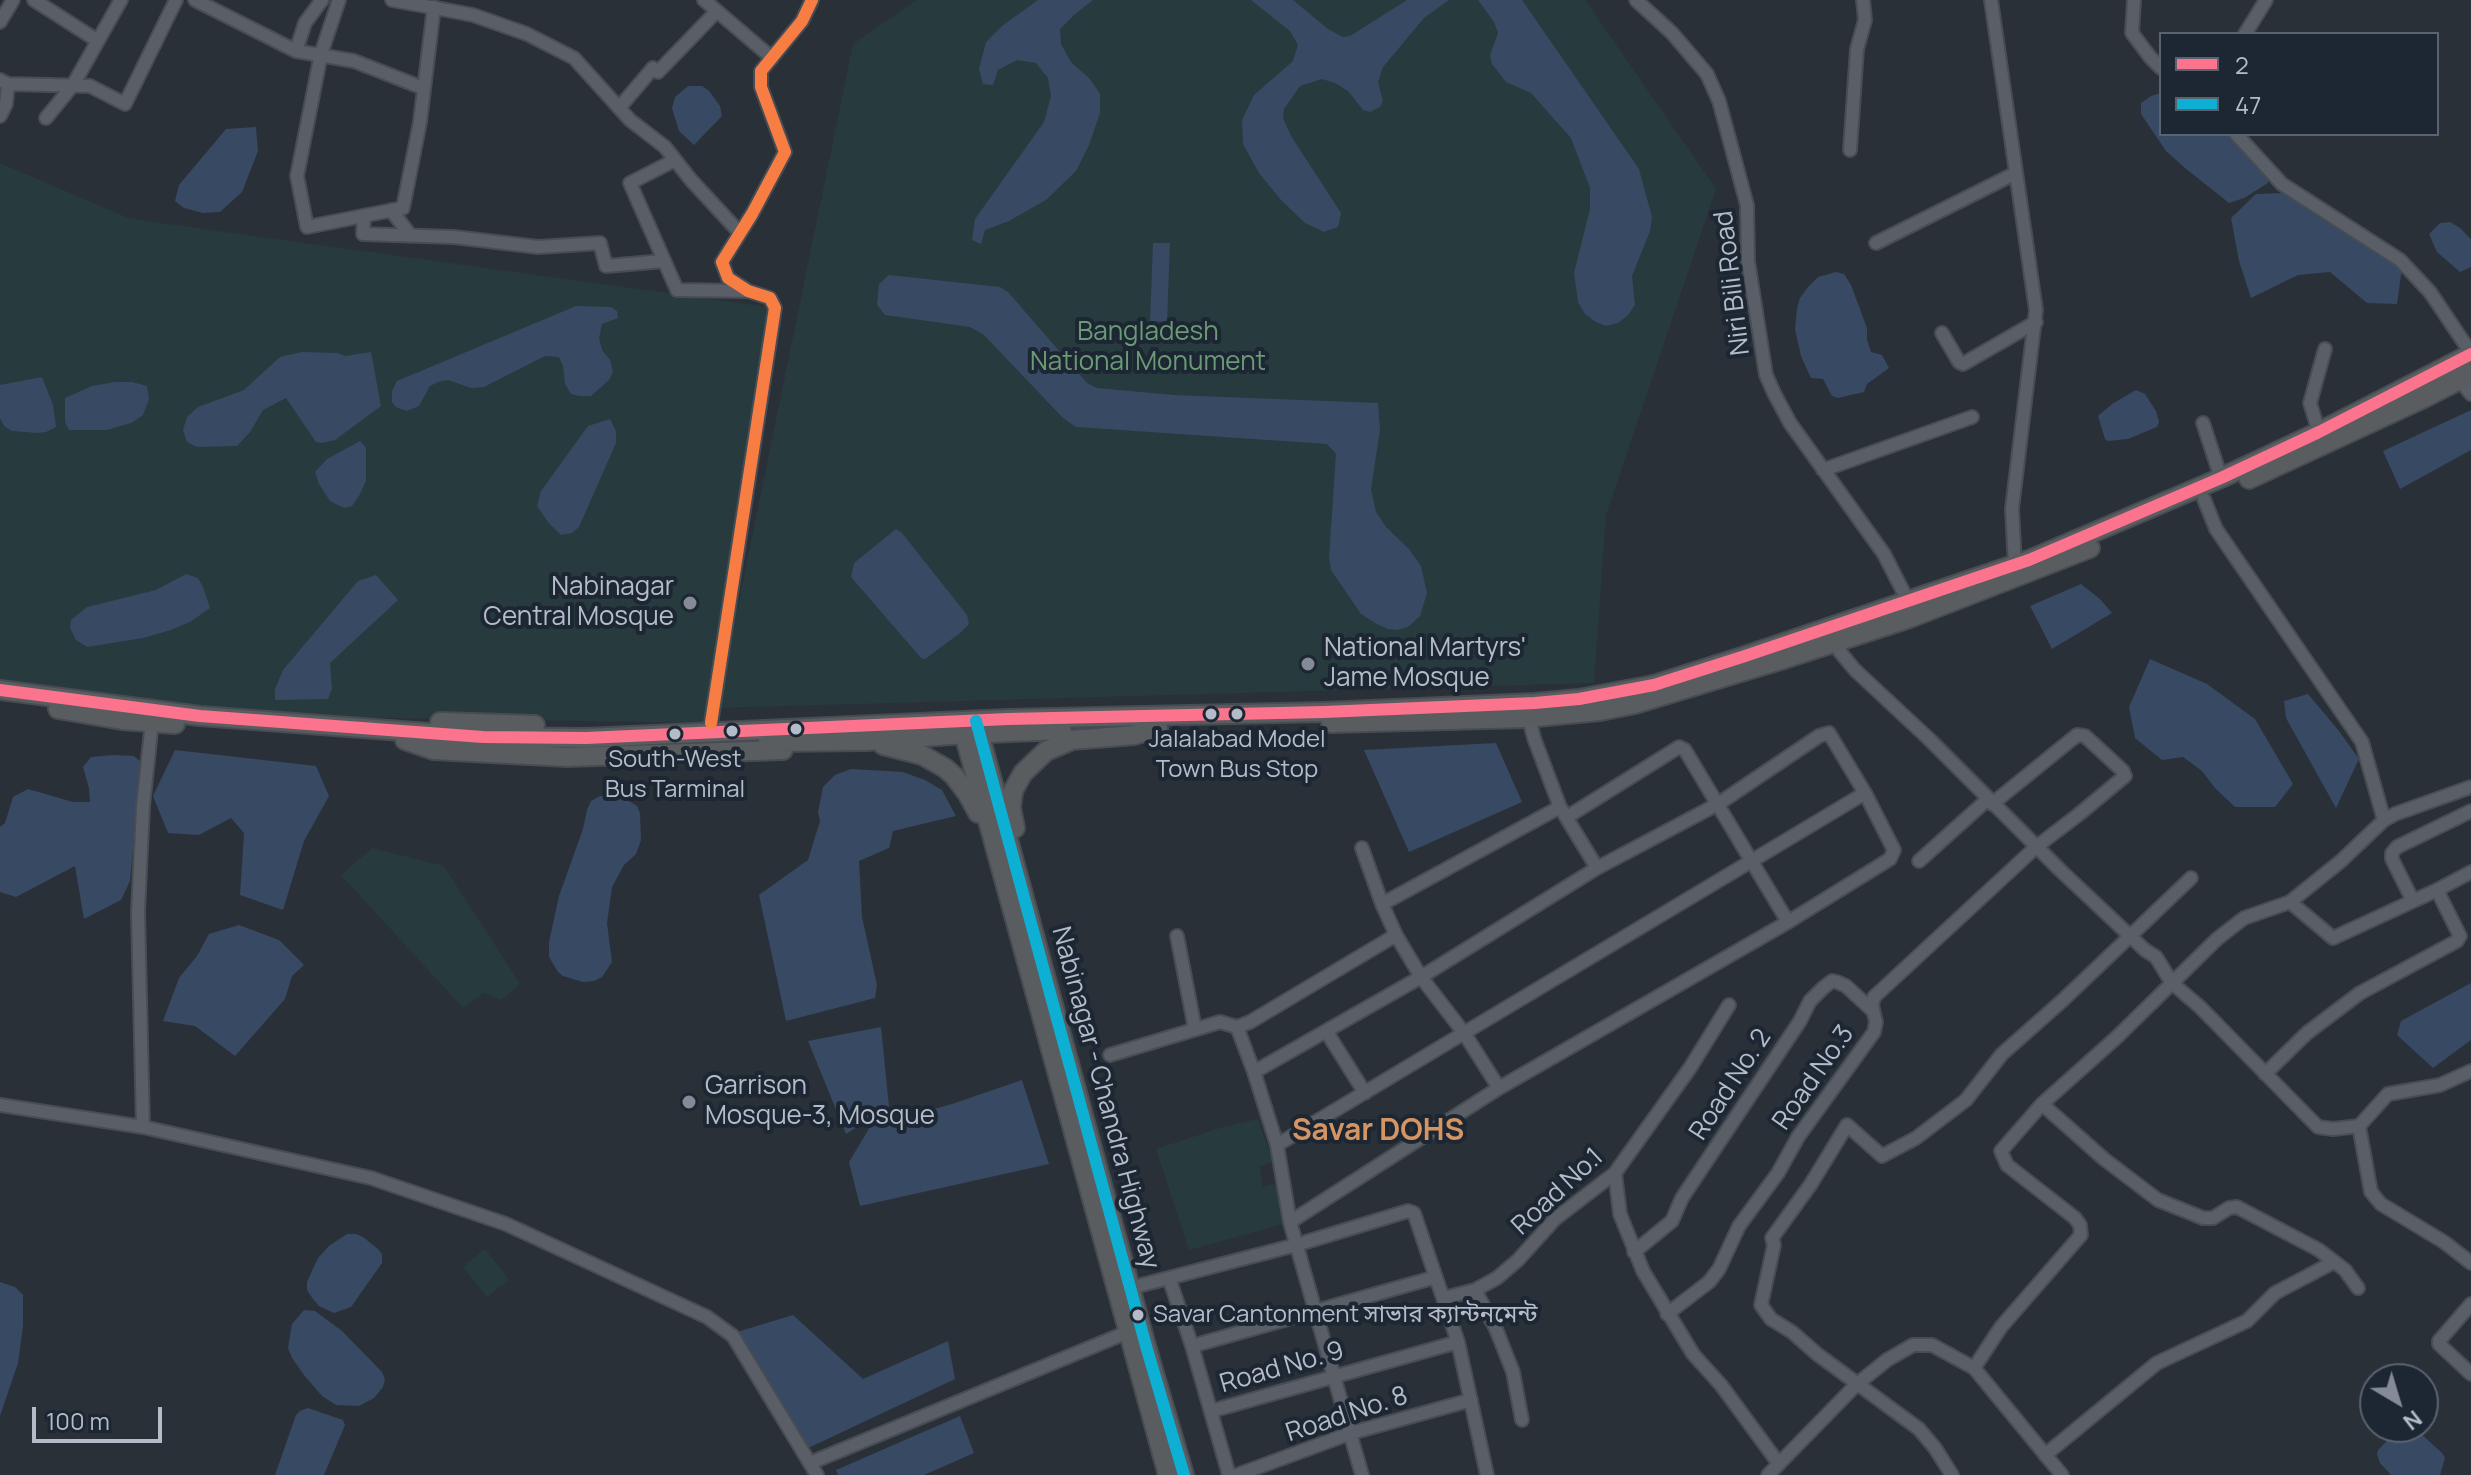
<!DOCTYPE html>
<html>
<head>
<meta charset="utf-8">
<style>
  body { margin:0 }
  #map { position:relative; width:2471px; height:1475px; overflow:hidden; background:#2a3038; font-family:Manrope,sans-serif }
  canvas { display:block }
  .legend { position:absolute; left:2159px; top:32px; width:280px; height:104px; box-sizing:border-box; background:#1d2633; border:2px solid #59626f; margin:0; padding:10px 14px; list-style:none; font-size:24px; color:#b4bcc9 }
  .legend li { display:flex; align-items:center; gap:16px; height:40px }
  .legend b { width:40px; border:2px solid #59626f }
  .north { position:absolute; left:2359px; top:1363px; width:80px; height:80px; box-sizing:border-box; background:#1d2633; border:2px solid #59626f; border-radius:50%; rotate:142deg; font-size:22px; font-weight:700; line-height:32px; text-align:center; color:#b4bcc9 }
  .north::after { content:''; display:block; margin:auto; width:28px; height:36px; background:#848b96; clip-path:polygon(50% 0,100% 100%,50% 72%,0 100%) }
  .scale { position:absolute; left:32px; top:1407px; width:130px; height:36px; box-sizing:border-box; border:4px solid #b4bcc9; border-top:0; padding-left:10px; font-size:24px; line-height:28px; white-space:nowrap; color:#b4bcc9; -webkit-text-stroke:6px #1d2633; paint-order:stroke }
</style>
</head>
<body>
<div id="map">
<canvas width="2471" height="1475"></canvas>
<ul class="legend">
<li><b style="height:10px;background:#fc738d"></b>2</li>
<li><b style="height:10px;background:#0dafd3"></b>47</li>
</ul>
<div class="north">N</div>
<div class="scale">100 m</div>
</div>
<script>
const ctx = document.querySelector('canvas').getContext('2d');
ctx.lineJoin = 'round';
function paint(path, color) { ctx.fillStyle = color; ctx.fill(path, 'evenodd'); }
const toPath = rows => new Path2D(rows.map(r => 'M' + r).join(''));
function stroke(path, color, width, dash) { ctx.strokeStyle = color; ctx.lineWidth = width; ctx.lineCap = dash ? 'butt' : 'round'; ctx.setLineDash(dash || []); ctx.stroke(path); }
function label(font, color, halo, rows, align = 'center') {
  ctx.font = font + ' Manrope,"Noto Sans Bengali",sans-serif'; ctx.lineWidth = 8; ctx.setLineDash([]); ctx.textBaseline = 'middle'; ctx.strokeStyle = halo; ctx.fillStyle = color; for (const [text, x, y, turn = 0] of rows) {
    ctx.save(); ctx.translate(x, y); ctx.rotate((+turn || 0) * Math.PI / 180); ctx.textAlign = isNaN(turn) ? turn : align; if (halo) ctx.strokeText(text, 0, 0); ctx.fillText(text, 0, 0); ctx.restore();
  }
}
paint(toPath([
  [917,0,1585,0,1716,189,1606,515,1594,683,717,708,853,44],
  [0,163,131,219,775,308,711,723,329,717,99,703,0,684],
  [372,848,444,866,520,984,501,1000,484,993,463,1008,341,875],
  [1258,1119,1273,1162,1260,1166,1262,1187,1283,1182,1283,1224,1189,1250,1156,1149,1223,1127],
  [485,1249,509,1280,487,1297,463,1267]
]), '#273a3e');
paint(toPath([
  [1038,0,1093,0,1074,15,1060,29,1061,44,1071,62,1090,79,1100,94,1100,113,1089,145,1076,171,1046,200,1009,221,985,230,981,244,972,240,975,219,1044,122,1051,96,1048,78,1036,63,1017,60,998,70,993,85,983,84,979,69,986,42,1002,26],
  [1251,0,1293,0,1328,29,1343,37,1350,36,1407,0,1449,0,1424,18,1383,67,1378,82,1383,101,1380,107,1370,112,1363,110,1348,91,1335,83,1322,79,1300,86,1284,109,1283,118,1291,136,1341,213,1338,227,1324,232,1305,223,1281,200,1259,173,1243,144,1242,120,1254,95,1293,61,1298,45,1290,31],
  [1478,0,1522,0,1639,169,1652,217,1650,231,1632,276,1635,305,1628,315,1618,323,1606,326,1596,322,1585,314,1578,302,1574,273,1590,209,1590,188,1571,138,1531,93,1506,82,1492,64,1490,55,1498,33,1494,22],
  [688,86,702,86,709,91,720,106,722,116,694,145,679,131,672,108,675,97],
  [2161,93,2161,134,2233,134,2270,174,2268,183,2244,198,2229,203,2185,168,2166,151,2141,114,2141,103,2151,96],
  [256,127,258,151,242,192,220,212,203,213,184,208,175,201,179,185,226,129],
  [2282,193,2402,268,2397,304,2367,303,2330,272,2298,275,2251,298,2239,261,2231,218,2256,194],
  [2450,222,2460,228,2471,239,2471,267,2460,272,2437,252,2429,234,2440,223],
  [1153,243,1170,243,1167,322,1150,321],
  [1836,272,1844,274,1851,285,1867,328,1867,340,1871,352,1882,355,1889,368,1867,384,1864,392,1838,398,1832,396,1823,379,1811,378,1801,356,1795,329,1797,308,1800,298,1808,287,1818,277],
  [889,275,1000,287,1008,292,1087,383,1097,388,1174,395,1378,403,1380,430,1371,489,1376,512,1386,527,1409,549,1421,566,1427,593,1420,616,1408,627,1396,630,1388,629,1375,623,1361,614,1331,570,1329,557,1336,454,1327,444,1076,427,1063,418,984,335,970,327,885,315,877,305,879,284],
  [576,306,611,307,617,311,618,318,602,324,599,338,602,350,610,360,613,372,609,380,591,396,579,396,571,394,565,384,563,366,559,357,545,356,484,387,471,388,448,380,438,382,430,386,419,406,407,411,396,407,392,402,392,391,397,381],
  [302,352,338,353,345,356,371,352,381,406,335,440,322,443,316,442,286,398,263,410,250,432,237,446,197,447,187,442,183,430,187,417,198,407,244,390,280,357],
  [42,377,53,405,56,427,46,432,38,433,12,431,4,426,0,418,0,385],
  [115,382,132,382,147,386,149,399,143,415,131,423,107,430,69,430,65,422,65,398,92,386],
  [2136,390,2145,394,2156,411,2159,422,2157,427,2128,439,2108,441,2105,439,2098,416,2112,404],
  [2471,410,2471,450,2400,489,2383,451],
  [610,419,616,431,616,443,579,527,572,533,561,535,548,522,537,506,541,491,588,426],
  [360,441,366,448,366,481,359,496,352,506,344,508,330,501,319,484,315,472,327,459],
  [896,529,902,533,967,615,969,624,960,633,925,659,921,658,851,577,854,563],
  [186,574,198,578,203,587,210,608,190,622,171,630,143,638,87,647,76,640,70,628,71,620,87,607,156,590],
  [376,575,398,600,330,663,332,689,328,699,275,700,275,689,283,670,358,581],
  [2081,584,2100,599,2112,613,2052,649,2030,606],
  [2150,659,2207,684,2255,719,2293,784,2275,807,2235,807,2215,788,2202,771,2183,757,2162,760,2135,738,2129,707],
  [2308,694,2339,731,2359,759,2336,808,2286,718,2284,701],
  [1496,743,1522,802,1409,852,1364,750],
  [175,750,316,766,329,796,304,841,283,910,240,895,244,833,231,818,199,835,168,833,153,796],
  [113,755,134,756,141,762,130,881,121,900,84,919,75,866,16,897,0,892,0,827,5,823,13,797,28,789,73,802,90,802,89,788,83,767,91,757],
  [851,769,903,772,925,780,942,790,956,816,893,831,889,848,859,861,862,917,877,985,875,998,786,1021,759,895,808,860,820,821,818,812,823,787,835,775],
  [600,796,624,798,637,806,640,813,641,840,636,854,624,865,612,887,607,923,612,962,602,977,594,981,583,982,563,976,558,972,549,957,549,942,559,896,583,829,587,810,591,801],
  [239,925,279,940,304,965,292,976,285,999,235,1056,195,1026,163,1021,179,978,197,956,209,934],
  [2471,983,2471,1040,2433,1068,2397,1035,2401,1021],
  [881,1027,889,1107,846,1134,808,1041],
  [1022,1080,1049,1164,860,1206,849,1162,870,1127,952,1104],
  [347,1234,356,1234,363,1237,378,1249,382,1254,382,1263,351,1307,334,1313,319,1306,313,1299,307,1290,307,1282,318,1258,329,1246],
  [0,1282,15,1287,23,1295,23,1326,18,1363,0,1416],
  [304,1310,315,1311,342,1331,382,1372,385,1379,383,1387,374,1398,359,1406,336,1405,322,1396,304,1375,292,1358,288,1348,292,1324],
  [793,1315,863,1379,948,1341,955,1379,806,1449,737,1332],
  [308,1408,343,1420,345,1425,324,1475,275,1475,296,1415,300,1411],
  [960,1416,974,1453,924,1475,838,1475,836,1470],
  [2406,1429,2419,1432,2442,1453,2445,1458,2440,1475,2391,1475,2380,1463,2377,1454,2378,1450,2393,1435]
]), '#384963');
const minor = toPath([
  [34,0,98,41],
  [195,0,296,51,354,61,423,88],
  [339,0,321,54,297,176,307,227,403,208,420,122,434,7],
  [392,0,473,15,527,34,574,58,630,120,665,147,691,180,740,233],
  [704,0,772,58],
  [1636,0,1672,33,1707,74,1719,101,1747,205,1748,261,1766,375,1774,393,1790,423,1884,554,1908,601],
  [1991,0,2036,310,2012,509,2015,565],
  [2134,0,2132,33,2150,57,2161,68],
  [0,22,13,0],
  [2245,34,2266,0],
  [296,51,305,23,322,0],
  [0,80,8,84,6,104,0,116],
  [8,84,90,86,125,104,176,0],
  [619,108,653,68,658,72,716,12],
  [46,118,73,85,121,0],
  [2236,134,2282,184,2400,260,2430,292,2471,353],
  [1850,150,1857,49,1865,20,1863,0],
  [675,160,630,183,677,290,747,291],
  [391,210,411,236],
  [364,216,363,234,454,237,538,247,600,243,606,266,664,261],
  [1876,243,2014,174],
  [1942,333,1959,362,1963,364,2036,322],
  [2460,380,2471,394],
  [2203,423,2221,478],
  [2319,432,2310,403,2325,349],
  [1823,470,1972,417],
  [2204,499,2216,529,2362,742,2384,820,2341,861,2290,902,2333,938,2437,890,2460,936,2457,941,2360,993,2307,1033,2265,1074],
  [1838,641,1840,652,1855,670,1929,739,2060,870,2145,950,2156,957,2172,983,2200,1007,2318,1127,2333,1129,2359,1126,2371,1192,2381,1204,2444,1242,2471,1263],
  [1529,718,1534,738,1560,807,1597,868],
  [711,723,775,308,770,298,748,291,728,278,722,262,752,214,785,152,761,87,761,71,802,21,812,0],
  [1567,817,1679,747,1685,750,1788,922],
  [2384,820,2395,814,2471,787],
  [1362,848,1382,904,1396,935,1421,977,1464,1033,1499,1088],
  [1919,861,1988,799],
  [2437,890,2471,872],
  [2413,901,2392,859,2392,853,2397,847,2471,811],
  [1382,904,1560,807],
  [1177,936,1195,1029],
  [1237,1027,1254,1072,1277,1145,1290,1222,1362,1475],
  [1326,1031,1365,1093],
  [1110,1055,1220,1022,1237,1027,1250,1022,1396,935],
  [1254,1072,1421,977,1597,868,1718,804,1819,736,1829,733,1865,793,1894,850,1890,859,1788,922,1499,1088,1290,1222],
  [2042,1104,2104,1159,2158,1200,2203,1218,2213,1218,2229,1208,2237,1207,2319,1250,2345,1270,2358,1288],
  [0,1105,143,1127,371,1178,506,1224,707,1317,733,1336,817,1475],
  [2359,1126,2388,1094,2440,1085,2471,1071],
  [143,1127,138,912,143,806,152,722],
  [1277,1145,1865,793],
  [1615,1173,1620,1214,1643,1271,1693,1354,1721,1385,1779,1464],
  [1634,1252,1672,1221,1682,1198,1800,1021,1810,1001,1823,988,1832,981,1837,982,1846,986,1873,1011],
  [1169,1278,1192,1346,1229,1475],
  [1130,1288,1296,1245,1408,1211,1414,1213,1458,1342,1487,1475],
  [1475,1290,1496,1329,1513,1372,1522,1420],
  [1444,1298,1475,1290,1497,1278,1518,1260,1555,1219,1615,1173,1690,1068,1729,1005],
  [2471,1304,2439,1341,2439,1344,2471,1374],
  [1667,1314,1709,1282,1719,1269,1739,1226,1778,1173,1798,1137,1874,1032,1876,1022,1872,1005,1874,997,2036,847,2078,815,2125,776,2123,771,2085,736,2077,735,1992,804],
  [1192,1346,1436,1277],
  [1974,1368,2001,1327,2081,1235,2080,1225,2075,1218,2007,1165,2001,1151,2042,1104,2117,1037,2217,939,2244,918,2290,902],
  [1211,1411,1458,1342],
  [2045,1455,2157,1363,2247,1321,2275,1293,2334,1262],
  [810,1463,1128,1332],
  [1237,1475,1351,1433,1471,1400],
  [1768,1475,1856,1385,1887,1360,1913,1345,1932,1345,1974,1368,2062,1475],
  [1952,1475,1935,1448,1919,1429,1817,1354,1792,1332,1771,1319,1761,1305,1774,1245,1772,1238,1811,1184,1847,1125,1882,1156,1916,1138,1966,1100,2002,1054,2063,1000,2191,878]
]);
const highway = toPath([
  [2249,479,2426,397,2471,374],
  [0,690,200,716,483,737,586,738,1008,719,1324,712,1535,703,1579,699,1654,685,1742,657,2029,560,2221,478,2319,432,2471,354],
  [58,709,122,720,175,724],
  [440,722,535,725],
  [976,722,1146,1346,1184,1475],
  [1331,723,1525,718,1600,711,1635,704,1784,659,1907,619,2090,548],
  [962,726,1168,1475],
  [405,740,434,750,567,757,783,750],
  [768,742,866,741,964,734,1062,730],
  [883,745,922,755,945,768,954,776,967,793,978,813],
  [1015,828,1011,808,1013,791,1023,773,1046,751,1072,740,1134,735,1158,728]
]);
stroke(minor, '#484c53', 16);
stroke(highway, '#474c53', 22);
stroke(minor, '#5a5e66', 12);
stroke(highway, '#5a5d60', 18);
stroke(toPath([
  [0,690,200,716,483,737,586,738,1008,719,1324,712,1535,703,1579,699,1654,685,1742,657,2029,560,2221,478,2319,432,2471,354]
]), '#fc738d', 12);
stroke(toPath([
  [976,721,1146,1346,1184,1475]
]), '#0dafd3', 12);
stroke(toPath([
  [711,723,775,308,770,298,748,291,728,278,722,262,752,214,785,152,761,87,761,71,802,21,812,0]
]), '#f77d43', 12);
for (const [x, y, r, color] of [
  [690,603,8,"#848b96"],
  [1308,664,8,"#848b96"],
  [1211,714,7,"#b4bcc9"],
  [1237,714,7,"#b4bcc9"],
  [796,729,7,"#b4bcc9"],
  [732,731,7,"#b4bcc9"],
  [675,734,7,"#b4bcc9"],
  [689,1102,8,"#848b96"],
  [1138,1315,7,"#b4bcc9"]
]) { const dot = new Path2D(); dot.arc(x, y, r, 0, 2 * Math.PI); ctx.fillStyle = color; ctx.fill(dot); stroke(dot, '#1d2633', 3); }
label('24px', '#b4bcc9', '#1d2633', [
  ["Jalalabad Model",1237,740],
  ["Town Bus Stop",1237,770],
  ["South-West",675,760],
  ["Bus Tarminal",675,790],
  ["Savar Cantonment সাভার ক্যান্টনমেন্ট",1153,1315,"left"]
]);
label('26px', '#b4bcc9', '#1d2633', [
  ["Niri Bili Road",1733,283,-97],
  ["Road No.3",1814,1078,-55],
  ["Road No. 2",1731,1085,-57],
  ["Nabinagar - Chandra Highway",1105,1098,75],
  ["Road No.1",1558,1192,-43],
  ["Road No. 9",1282,1368,-16],
  ["Road No. 8",1347,1415,-18]
]);
label('26px', '#6b9a76', '#1d2633', [
  ["Bangladesh",1148,333],
  ["National Monument",1148,363]
]);
label('26px', '#b4bcc9', '#1d2633', [
  ["Nabinagar",674,588,"right"],
  ["Central Mosque",674,618,"right"],
  ["National Martyrs'",1324,649],
  ["Jame Mosque",1324,679],
  ["Garrison",705,1087],
  ["Mosque-3, Mosque",705,1117]
], 'left');
label('bold 30px', '#d59563', '#1d2633', [
  ["Savar DOHS",1378,1132]
]);
</script>
</body>
</html>
